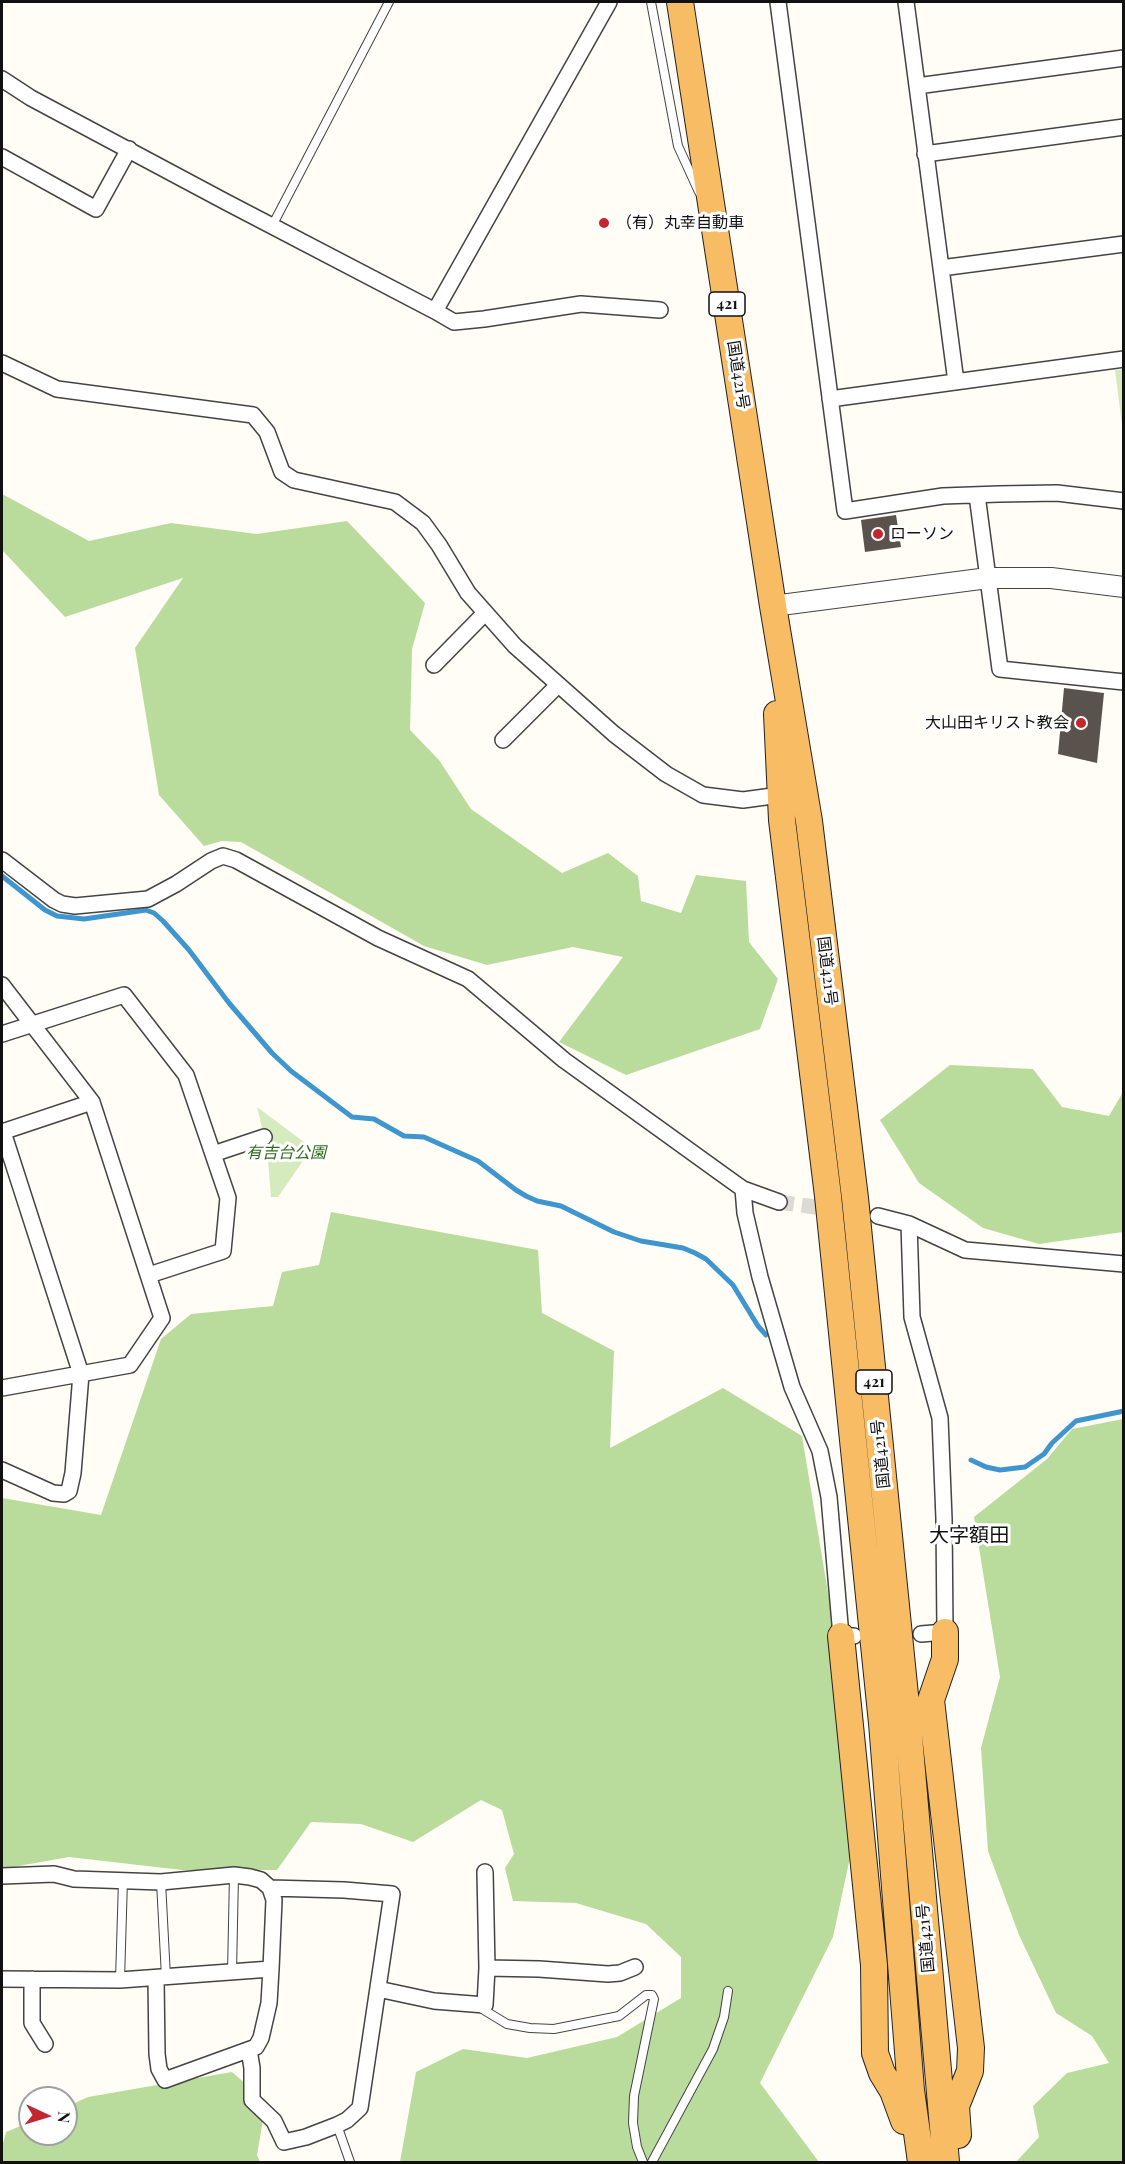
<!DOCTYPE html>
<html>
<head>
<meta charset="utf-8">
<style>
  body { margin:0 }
  #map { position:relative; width:1125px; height:2164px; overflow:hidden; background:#fffdf5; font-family:"Playfair Display",serif }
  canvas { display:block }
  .frame { position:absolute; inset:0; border:3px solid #111; pointer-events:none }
  .north { position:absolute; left:18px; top:2086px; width:60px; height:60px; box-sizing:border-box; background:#fff; border:2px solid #a0a0a0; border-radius:50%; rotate:94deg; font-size:16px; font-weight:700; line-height:24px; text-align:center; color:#111 }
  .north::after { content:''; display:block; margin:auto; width:21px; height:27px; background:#c4262e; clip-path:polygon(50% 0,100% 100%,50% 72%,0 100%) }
</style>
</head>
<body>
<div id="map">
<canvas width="1125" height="2164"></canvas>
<div class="frame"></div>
<div class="north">N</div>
</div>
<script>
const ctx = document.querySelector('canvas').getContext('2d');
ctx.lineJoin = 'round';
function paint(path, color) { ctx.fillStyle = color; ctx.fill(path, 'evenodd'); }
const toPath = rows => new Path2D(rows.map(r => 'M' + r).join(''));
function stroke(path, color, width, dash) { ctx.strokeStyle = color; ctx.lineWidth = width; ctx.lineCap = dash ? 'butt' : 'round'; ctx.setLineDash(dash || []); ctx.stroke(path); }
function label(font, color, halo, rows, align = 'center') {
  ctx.font = font + ' "Playfair Display","Noto Sans JP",serif'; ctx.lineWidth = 6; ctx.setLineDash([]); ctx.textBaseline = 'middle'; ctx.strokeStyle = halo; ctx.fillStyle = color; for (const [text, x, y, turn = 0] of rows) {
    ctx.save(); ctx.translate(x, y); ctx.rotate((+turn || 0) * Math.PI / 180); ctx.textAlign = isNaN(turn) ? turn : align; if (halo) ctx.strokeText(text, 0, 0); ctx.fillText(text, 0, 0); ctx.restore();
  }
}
paint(toPath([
  [1123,369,1124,369,1123,433,1115,370],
  [257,1107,312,1148,278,1197,271,1197,267,1148]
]), '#d5ebbd');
paint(toPath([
  [2,494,89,541,171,523,257,534,347,521,425,603,412,649,410,730,439,760,471,809,562,873,608,853,638,876,641,901,681,913,696,875,746,881,749,942,778,979,760,1029,626,1075,559,1042,623,957,573,947,487,965,424,946,241,842,222,841,204,846,159,795,135,648,183,578,65,617,2,550],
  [950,1065,1033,1069,1062,1107,1109,1116,1123,1092,1123,1232,1039,1244,983,1228,919,1183,880,1120],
  [331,1212,538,1250,542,1313,614,1351,610,1448,723,1388,802,1436,836,1641,855,1834,833,1937,760,2083,819,2162,400,2162,416,2072,463,2049,527,2058,617,2037,681,1998,681,1957,646,1924,576,1903,513,1901,505,1868,514,1854,502,1810,481,1800,413,1842,361,1824,311,1822,277,1870,182,1870,69,1857,2,1869,2,1498,101,1515,161,1339,191,1314,273,1306,282,1272,319,1265],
  [1123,1419,1123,2162,1016,2162,1039,2137,1033,2106,1067,2073,1109,2063,1092,2036,1056,2013,1019,1935,988,1851,981,1748,1000,1677,974,1517,1047,1459,1072,1429],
  [232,2072,266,2102,257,2155,260,2162,2,2162,2,2147,6,2132,30,2122,30,2134,66,2134,66,2107,88,2097]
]), '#b9dc9c');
stroke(toPath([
  [2,876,45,910,57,916,84,919,146,910,154,913,163,921,189,950,229,1003,272,1053,291,1071,352,1117,374,1119,404,1136,424,1137,478,1161,516,1190,526,1196,537,1201,561,1206,614,1232,641,1241,683,1248,695,1253,706,1259,733,1285,758,1326,766,1335],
  [971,1460,986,1467,1000,1470,1025,1467,1044,1454,1052,1443,1076,1421,1124,1411]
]), '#3f96cf', 5);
paint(toPath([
  [896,515,901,547,865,552,861,520],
  [1064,688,1104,693,1097,763,1058,754]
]), '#5a524d');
stroke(toPath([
  [779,1202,836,1210]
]), '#dbdad3', 15, [15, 8]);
const service = toPath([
  [651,2,678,146,699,192],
  [272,226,389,2],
  [161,1882,166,1977],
  [232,1972,234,1875],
  [120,1980,123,1880],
  [479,2007,507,2024,530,2028,554,2029,619,2016,646,1995,652,1995,654,1999,634,2096,633,2123,637,2147,643,2162],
  [337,2125,350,2162],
  [652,2162,713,2049,724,2017,728,1991]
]);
const minor = toPath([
  [778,2,845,511,943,496,999,494,1057,493,1124,501],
  [906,2,956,382],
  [2,79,31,98,226,202,435,311,609,2],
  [917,86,1124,58],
  [925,154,1124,127],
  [2,157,96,209,129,149],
  [941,268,1124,244],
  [435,311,454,322,484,319,581,304,660,310],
  [2,363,57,389,253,415,267,432,282,472,294,480,395,502,423,523,439,545,468,593,515,646,614,734,666,774,703,795,743,800,780,795],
  [830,399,1124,359],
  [977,495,1000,669,1124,682],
  [434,665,485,613],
  [503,740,558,685],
  [2,860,54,900,62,904,75,906,148,899,176,884,211,861,223,856,236,860,378,938,468,979,564,1060,722,1174,743,1189,779,1202],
  [2,985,92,1102,162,1318,130,1365,2,1388],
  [2,1034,124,995,186,1075,228,1198,223,1251,149,1275],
  [2,1132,92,1102],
  [213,1154,264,1137],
  [743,1189,745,1213,760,1277,792,1387,820,1451,829,1497,841,1636,854,1636],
  [878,1216,909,1224,965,1250,1124,1264],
  [909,1224,912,1317,940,1418,944,1519,945,1632,921,1634],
  [2,1470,53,1493,64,1494,69,1491,73,1473,81,1374,3,1132],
  [2,1876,54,1874,74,1879,161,1882,234,1875,250,1877,261,1880,270,1888],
  [487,1968,539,1969,608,1974,620,1973,635,1967],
  [156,1978,157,2054,159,2069,165,2080,256,2047,261,2038,269,2003,271,1969],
  [2,1979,120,1980,271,1969,274,1900,270,1888,344,1890,392,1894,360,2108,347,2120,337,2125,306,2137,284,2142,274,2121,252,2100,252,2068,249,2050],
  [32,1979,32,2023,45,2044],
  [378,1989,434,2001,485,2005,487,1968,485,1872]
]);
const tertiary = toPath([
  [773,606,988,578,1051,578,1124,587]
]);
const trunk = toPath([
  [680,2,773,606,809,821,855,1198,908,1725,946,2162],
  [777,714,782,820,828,1196,882,1723,911,2090,921,2162],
  [945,1632,945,1659,931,1700,971,2048,970,2071,956,2106,958,2135],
  [841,1636,874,1965,875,2053,882,2073,893,2091,904,2121]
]);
stroke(service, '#444', 10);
stroke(minor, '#444', 18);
stroke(tertiary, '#444', 22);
stroke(trunk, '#222', 28);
stroke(service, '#fff', 8);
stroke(minor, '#fff', 15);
stroke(tertiary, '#fff', 20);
stroke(trunk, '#f7bc64', 26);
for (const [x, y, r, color] of [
  [604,223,6,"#c4262e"],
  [878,534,6,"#c4262e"],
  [1081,723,6,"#c4262e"]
]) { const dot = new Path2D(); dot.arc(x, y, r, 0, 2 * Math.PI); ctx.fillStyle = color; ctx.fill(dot); stroke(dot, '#fff', 2); }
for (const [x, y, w] of [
  [727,304,36],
  [874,1382,36]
]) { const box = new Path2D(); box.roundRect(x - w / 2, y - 12, w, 24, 4.5); ctx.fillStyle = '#fff'; ctx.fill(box); stroke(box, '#111', 1.5); }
label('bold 15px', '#111', null, [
  ["421",727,304],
  ["421",874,1382]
]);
label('16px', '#111', '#fff', [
  ["（有）丸幸自動車",616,223],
  ["ローソン",890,534],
  ["大山田キリスト教会",1069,723,"right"]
], 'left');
label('16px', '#111', '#fff', [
  ["国道421号",738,375,81],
  ["国道421号",827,971,83],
  ["国道421号",881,1454,-96],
  ["国道421号",926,1938,-95]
]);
label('italic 16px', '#2f6b1f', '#fff', [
  ["有吉台公園",286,1153]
]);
label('20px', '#111', '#fff', [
  ["大字額田",969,1536]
]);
</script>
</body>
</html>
